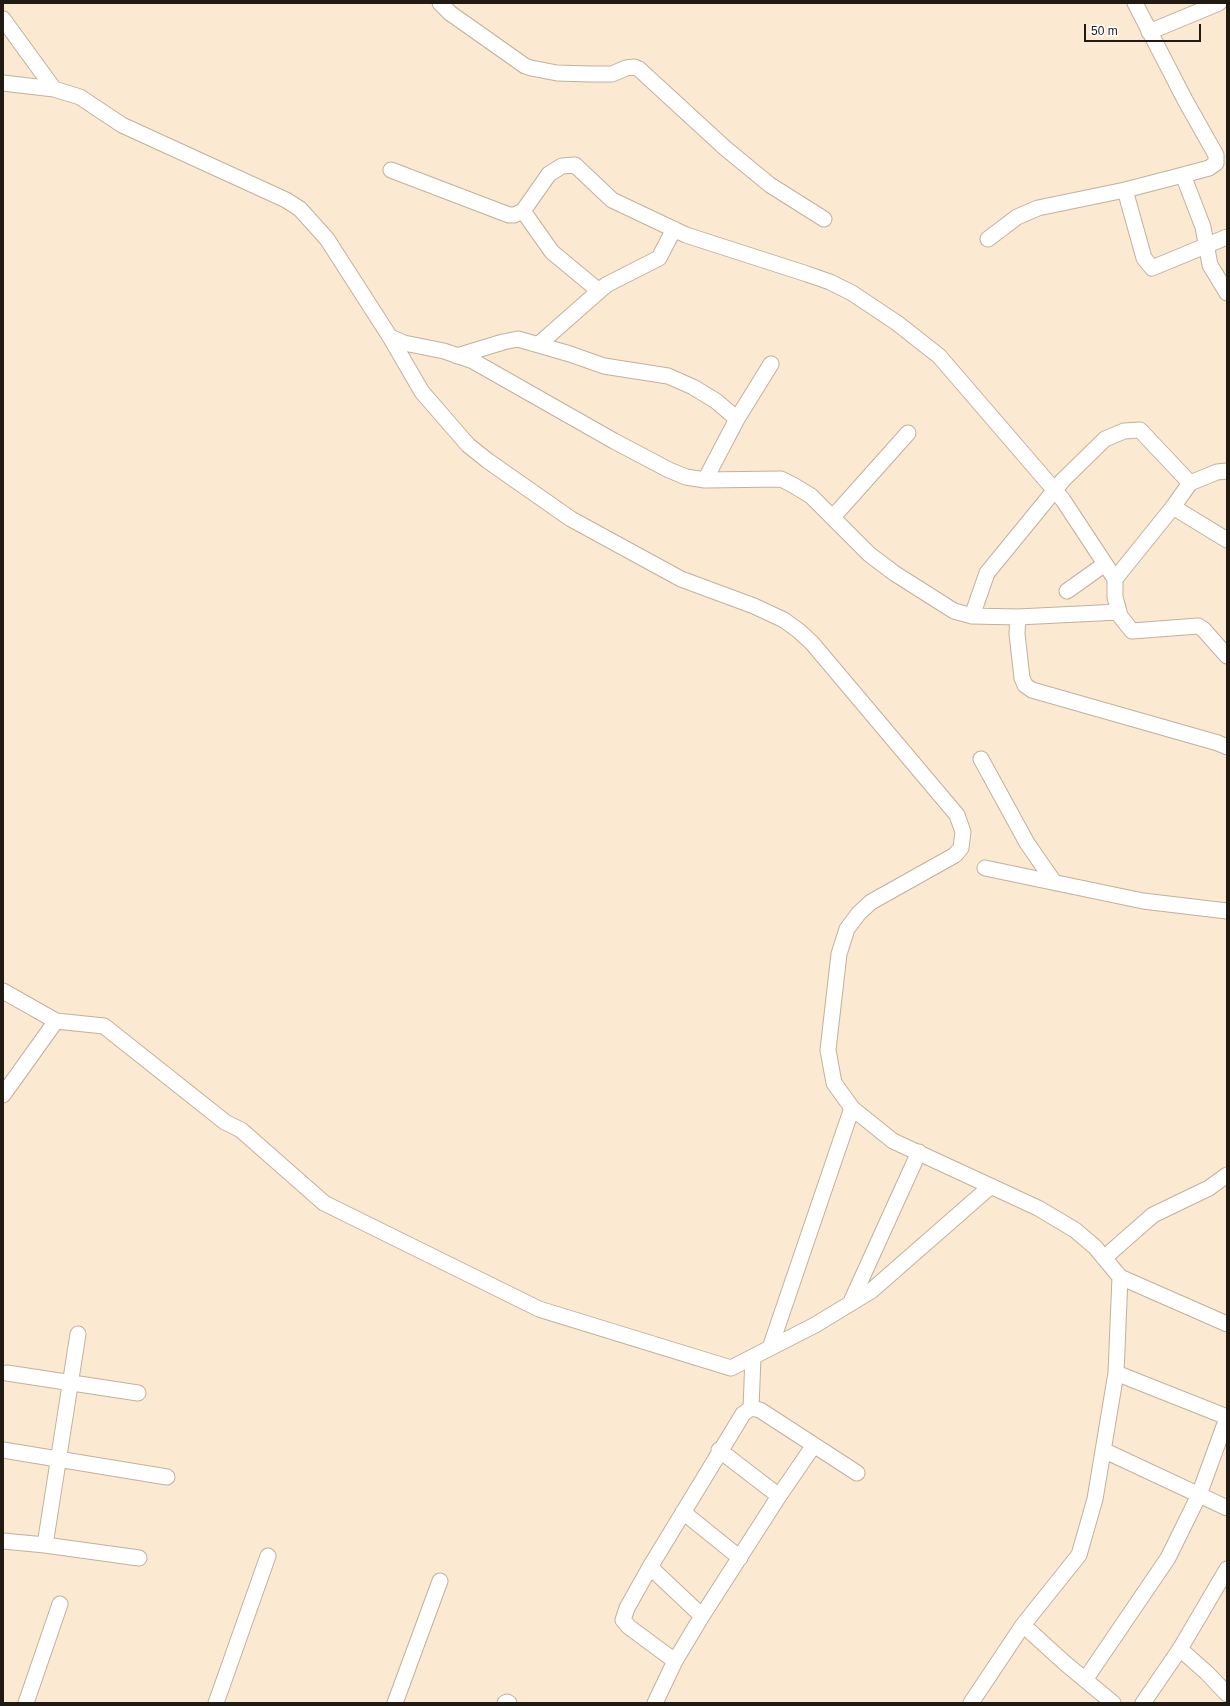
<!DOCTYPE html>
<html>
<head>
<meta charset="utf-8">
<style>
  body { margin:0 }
  #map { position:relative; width:1230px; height:1706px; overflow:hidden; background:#fbe9d2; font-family:Arial,sans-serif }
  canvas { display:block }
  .frame { position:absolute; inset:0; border:4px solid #201a12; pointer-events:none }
  .scale { position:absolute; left:1084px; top:24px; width:117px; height:18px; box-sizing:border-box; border:2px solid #201a12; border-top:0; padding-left:5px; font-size:12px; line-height:14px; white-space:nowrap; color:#201a12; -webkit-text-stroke:3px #fff; paint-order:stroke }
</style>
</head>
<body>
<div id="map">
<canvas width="1230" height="1706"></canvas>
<div class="frame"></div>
<div class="scale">50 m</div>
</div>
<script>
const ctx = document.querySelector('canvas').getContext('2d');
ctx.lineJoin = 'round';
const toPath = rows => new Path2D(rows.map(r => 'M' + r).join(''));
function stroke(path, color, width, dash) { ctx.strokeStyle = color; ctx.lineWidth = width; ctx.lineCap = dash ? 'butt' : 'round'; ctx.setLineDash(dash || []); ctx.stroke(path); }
const minor = toPath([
  [440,3,450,13,525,66,531,68,557,73,590,74,612,74,626,68,634,67,639,69,725,148,770,185,824,219],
  [3,19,54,89],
  [1149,32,1219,3],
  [3,83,54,89,80,97,122,125,286,200,300,209,327,239,390,337,422,392,468,445,488,461,571,519,681,579,754,606,784,620,799,631,812,643,957,815,963,832,961,848,955,855,871,902,859,913,847,929,839,954,828,1050,834,1083,852,1108,893,1141,1038,1208,1075,1230,1095,1247,1120,1277,1116,1373,1095,1499,1079,1555,1023,1625,971,1703],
  [391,170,509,215,514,215,523,211,549,174,562,166,575,165,612,200,686,235,807,274,830,282,852,293,897,323,939,356,1063,500,1115,579],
  [1183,175,1203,227,1210,265,1227,293],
  [1125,190,1144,258,1152,268,1227,237],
  [523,211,552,252,599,291],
  [988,239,1017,217,1038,208,1125,190,1183,175,1209,168,1216,163,1216,155,1185,100,1135,3],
  [390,337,404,343,444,351,473,361,614,441,669,470,686,477,705,480,781,479,793,485,811,496,869,554,894,573,954,611,972,616,1018,617,1119,612],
  [539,344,606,285,659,258,674,229],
  [457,356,503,342,518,339,570,354,604,366,668,376,693,387,716,401,737,419],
  [1227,471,1217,472,1190,483,1173,507,1115,579,1115,597,1120,616,1132,631,1198,626,1203,629,1227,656],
  [705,480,737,419,771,364],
  [1173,507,1227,540],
  [833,517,908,433],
  [1067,591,1105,564],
  [972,616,987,573,1063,480,1105,439,1124,431,1140,430,1190,483],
  [1018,617,1017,634,1022,678,1025,685,1032,690,1218,743,1227,747],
  [981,759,1027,843,1054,882],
  [985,868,1143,901,1227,911],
  [3,991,56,1021,3,1095],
  [56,1021,104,1026,225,1122,241,1130,324,1203,539,1309,731,1368,815,1325,871,1291,991,1186],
  [1104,1258,1153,1215,1209,1188,1227,1175],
  [1120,1277,1227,1324],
  [850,1304,919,1152],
  [770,1348,852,1108],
  [7,1373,138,1393],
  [1116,1373,1227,1417],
  [751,1408,753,1357],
  [3,1450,167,1477],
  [719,1450,779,1496],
  [1103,1450,1227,1508],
  [683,1512,740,1558],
  [3,1541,45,1545,139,1558],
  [45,1545,78,1334],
  [650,1567,702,1616],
  [1023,1625,1066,1664,1113,1703],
  [1180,1649,1207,1673,1227,1694],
  [675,1661,629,1627,623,1620,627,1608,650,1567,743,1414,751,1408,760,1410,857,1473],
  [1085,1680,1168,1558,1199,1495,1227,1418],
  [26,1703,60,1604],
  [216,1703,268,1556],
  [395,1703,440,1581],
  [505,1703,507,1702,509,1703],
  [655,1703,675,1661,702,1616,779,1496,814,1445],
  [1143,1703,1180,1649,1227,1569]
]);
stroke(minor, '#c1b19b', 17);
stroke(minor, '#fff', 15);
</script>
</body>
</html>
